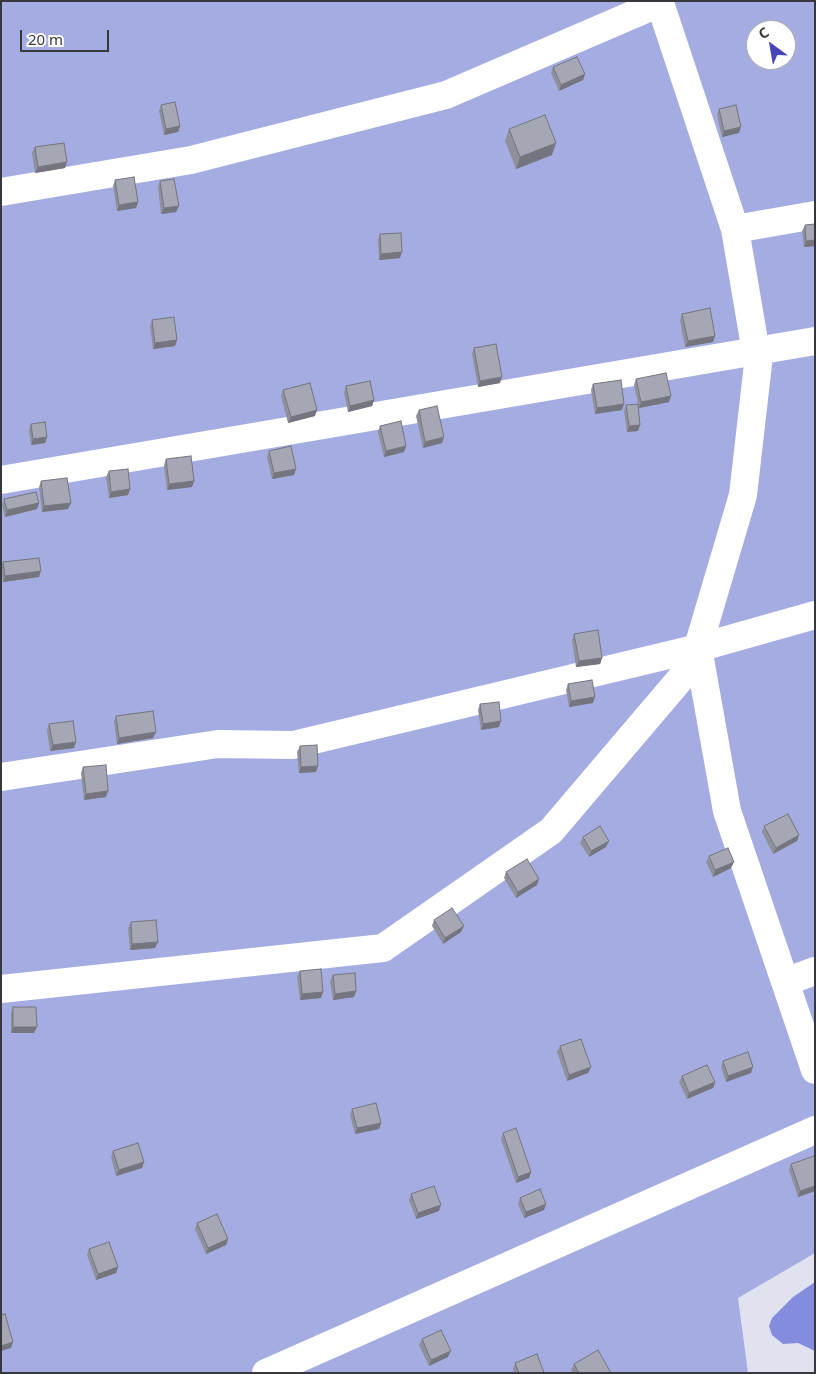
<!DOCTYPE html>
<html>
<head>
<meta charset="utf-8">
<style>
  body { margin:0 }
  #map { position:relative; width:816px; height:1374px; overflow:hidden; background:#e0e2f0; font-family:"Noto Sans",sans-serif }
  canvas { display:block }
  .frame { position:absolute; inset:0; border:2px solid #37383d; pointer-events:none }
  .north { position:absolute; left:746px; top:20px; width:50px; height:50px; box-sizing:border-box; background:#fff; border:1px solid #afafb1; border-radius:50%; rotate:328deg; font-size:14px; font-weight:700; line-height:20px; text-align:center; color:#37383d }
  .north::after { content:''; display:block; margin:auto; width:18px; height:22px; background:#4743b9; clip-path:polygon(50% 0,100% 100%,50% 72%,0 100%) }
  .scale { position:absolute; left:20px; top:30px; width:89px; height:22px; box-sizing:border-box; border:2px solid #37383d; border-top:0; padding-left:6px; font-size:15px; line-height:18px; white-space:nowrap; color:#37383d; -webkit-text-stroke:4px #fff; paint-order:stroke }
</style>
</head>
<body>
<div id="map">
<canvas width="816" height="1374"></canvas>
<div class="frame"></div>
<div class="north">С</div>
<div class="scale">20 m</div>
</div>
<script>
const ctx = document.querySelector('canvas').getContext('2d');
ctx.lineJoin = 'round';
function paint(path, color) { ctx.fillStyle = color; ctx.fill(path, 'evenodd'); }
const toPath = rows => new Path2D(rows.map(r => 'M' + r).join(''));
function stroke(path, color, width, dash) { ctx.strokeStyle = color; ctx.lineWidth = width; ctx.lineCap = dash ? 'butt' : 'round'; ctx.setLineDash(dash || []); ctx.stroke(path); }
paint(toPath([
  [1,1,815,1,815,1253,738,1298,748,1373,1,1373],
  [756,30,786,30,786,60,756,60]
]), '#a5ace2');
paint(toPath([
  [815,1282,815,1351,798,1343,783,1344,772,1335,769,1326,772,1318,793,1297]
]), '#848ddd');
stroke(toPath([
  [1,192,191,160,446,95,660,3,735,229,758,364,743,495,693,664,551,831,383,948,1,989],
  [735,229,815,215],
  [1,480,815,341],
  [698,648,727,811,815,1070],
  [1,777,218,744,293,745,698,648,815,615],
  [785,982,815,971],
  [266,1373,815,1130]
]), '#fff', 28);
paint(toPath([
  [553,67,585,74,583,80,559,91,551,73],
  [161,105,180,126,178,132,164,135,159,111],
  [719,109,739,133,722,137,717,115],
  [509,129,552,155,516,169,505,141],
  [35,147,65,168,35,173,32,153],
  [115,180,138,202,136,208,117,211,113,186],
  [160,181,179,206,176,212,161,214,158,187],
  [815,224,815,246,804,247,802,231,805,225],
  [380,234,400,258,379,260,378,240],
  [682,314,715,336,713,342,685,347,680,320],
  [152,320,177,340,175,346,153,349,150,326],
  [474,348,500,383,478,387,472,354],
  [636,379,671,396,669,402,639,408,634,385],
  [593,384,622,410,595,414,591,390],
  [346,386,374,400,372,406,348,412,344,392],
  [283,390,315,416,288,423,281,396],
  [626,405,640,425,638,431,627,432,624,411],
  [419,410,442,443,423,448,416,416],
  [31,424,47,437,45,443,31,445,29,430],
  [380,426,406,446,404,452,384,457,378,432],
  [269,451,296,469,294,475,272,479,267,457],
  [166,459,194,481,192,487,167,490,164,465],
  [109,471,130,489,128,495,109,498,106,477],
  [41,481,68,509,42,512,39,487],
  [4,499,39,503,37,509,5,517,2,505],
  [3,562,39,577,3,582,1,567],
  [574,634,602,658,600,664,576,667,572,640],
  [568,684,593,703,569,707,566,690],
  [480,704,499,727,481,730,478,710],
  [116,716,153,738,117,744,114,722],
  [49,724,74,748,50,751,47,730],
  [300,746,316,772,299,773,297,752],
  [83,767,106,797,84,800,81,773],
  [764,826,799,835,797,841,773,854,762,832],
  [583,837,606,847,589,857,580,843],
  [709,856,731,868,713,877,706,862],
  [506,872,537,885,516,898,504,878],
  [434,920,461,932,443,944,432,926],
  [131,922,155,948,130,950,128,928],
  [300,971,321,998,300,1000,297,977],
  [333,975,356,991,354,997,333,1000,330,981],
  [13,1007,34,1033,11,1033,11,1013],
  [560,1046,591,1067,588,1073,567,1081,557,1052],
  [723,1061,751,1073,726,1082,721,1067],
  [682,1076,715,1082,713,1088,687,1099,679,1082],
  [352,1109,381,1123,379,1129,355,1134,350,1115],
  [503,1133,531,1172,529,1178,516,1183,501,1139],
  [113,1151,144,1162,142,1168,116,1176,111,1157],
  [815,1159,815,1191,798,1197,789,1170,791,1164],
  [411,1194,439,1211,416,1219,409,1200],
  [520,1198,546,1204,544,1210,524,1218,518,1204],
  [197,1223,228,1239,226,1245,206,1254,195,1229],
  [89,1249,118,1267,116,1273,96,1280,87,1255],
  [422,1339,448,1357,429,1366,419,1345],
  [515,1363,544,1373,514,1373,513,1369],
  [574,1364,611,1373,573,1373,571,1370]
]), '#8e909b');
paint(toPath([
  [585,74,583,80,559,91,561,85],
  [180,126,178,132,164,135,166,129],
  [741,127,739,133,722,137,724,131],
  [556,143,552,155,516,169,520,157],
  [67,162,65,168,35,173,38,167],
  [138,202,136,208,117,211,119,205],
  [179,206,176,212,161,214,164,208],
  [815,240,815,246,804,247,806,241],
  [402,252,400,258,379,260,381,254],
  [715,336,713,342,685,347,688,341],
  [177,340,175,346,153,349,155,343],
  [502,377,500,383,478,387,480,381],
  [671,396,669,402,639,408,641,402],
  [374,400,372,406,348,412,350,406],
  [624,404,622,410,595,414,597,408],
  [317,410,315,416,288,423,291,417],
  [640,425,638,431,627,432,629,426],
  [47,437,45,443,31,445,33,439],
  [444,437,442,443,423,448,425,442],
  [406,446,404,452,384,457,386,451],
  [296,469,294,475,272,479,274,473],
  [194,481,192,487,167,490,169,484],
  [130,489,128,495,109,498,111,492],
  [39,503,37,509,5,517,7,510],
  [71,503,68,509,42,512,44,506],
  [41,571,39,577,3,582,5,576],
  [602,658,600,664,576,667,579,661],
  [595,697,593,703,569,707,571,701],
  [501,721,499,727,481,730,483,724],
  [156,732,153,738,117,744,119,738],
  [76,742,74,748,50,751,53,745],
  [318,766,316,772,299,773,301,767],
  [108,791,106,797,84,800,86,794],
  [799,835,797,841,773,854,776,848],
  [609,841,606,847,589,857,591,851],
  [734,862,731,868,713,877,715,870],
  [539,879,537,885,516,898,518,892],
  [464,926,461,932,443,944,445,938],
  [158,942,155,948,130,950,132,944],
  [356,991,354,997,333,1000,335,994],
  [323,992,321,998,300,1000,302,994],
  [13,1027,37,1027,34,1033,11,1033],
  [591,1067,588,1073,567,1081,569,1075],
  [753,1067,751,1073,726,1082,728,1076],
  [715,1082,713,1088,687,1099,689,1093],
  [381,1123,379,1129,355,1134,357,1128],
  [144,1162,142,1168,116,1176,119,1170],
  [531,1172,529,1178,516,1183,518,1177],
  [815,1186,815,1191,798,1197,800,1191],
  [546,1204,544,1210,524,1218,526,1212],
  [441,1205,439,1211,416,1219,418,1213],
  [228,1239,226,1245,206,1254,208,1248],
  [118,1267,116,1273,96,1280,98,1274],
  [13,1342,11,1348,1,1351,1,1346],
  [451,1351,448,1357,429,1366,431,1360]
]), '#74757e');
const building = toPath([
  [577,57,585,74,561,85,553,67,577,57],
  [175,102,180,126,166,129,161,105,175,102],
  [736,105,741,127,724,131,719,109,736,105],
  [545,115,556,143,520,157,509,129,545,115],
  [64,143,67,162,38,167,35,147,64,143],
  [134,177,138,202,119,205,115,180,134,177],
  [174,179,179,206,164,208,160,181,174,179],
  [815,224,815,240,806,241,805,225,815,224],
  [401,233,402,252,381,254,380,234,401,233],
  [710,308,715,336,688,341,682,314,710,308],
  [174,317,177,340,155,343,152,320,174,317],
  [496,344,502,377,480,381,474,348,496,344],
  [666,373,671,396,641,402,636,379,666,373],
  [621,380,624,404,597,408,593,384,621,380],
  [370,381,374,400,350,406,346,386,370,381],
  [310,383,317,410,291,417,283,390,310,383],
  [638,404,640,425,629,426,626,405,638,404],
  [437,406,444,437,425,442,419,410,437,406],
  [401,421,406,446,386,451,380,426,401,421],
  [45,422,47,437,33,439,31,424,45,422],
  [291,446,296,469,274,473,269,451,291,446],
  [191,456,194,481,169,484,166,459,191,456],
  [128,469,130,489,111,492,109,471,128,469],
  [67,478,71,503,44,506,41,481,67,478],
  [36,492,39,503,7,510,4,499,36,492],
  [39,558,41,571,5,576,3,562,39,558],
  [598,630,602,658,579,661,574,634,598,630],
  [592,680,595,697,571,701,568,684,592,680],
  [499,702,501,721,483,724,480,704,499,702],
  [153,711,156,732,119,738,116,716,153,711],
  [73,721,76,742,53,745,49,724,73,721],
  [317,745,318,766,301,767,300,746,317,745],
  [106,765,108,791,86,794,83,767,106,765],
  [788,814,799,835,776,848,764,826,788,814],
  [600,826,609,841,591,851,583,837,600,826],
  [728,848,734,862,715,870,709,856,728,848],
  [527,859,539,879,518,892,506,872,527,859],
  [452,908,464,926,445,938,434,920,452,908],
  [156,920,158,942,132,944,131,922,156,920],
  [321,969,323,992,302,994,300,971,321,969],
  [355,973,356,991,335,994,333,975,355,973],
  [13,1007,36,1007,37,1027,13,1027,13,1007],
  [581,1039,591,1067,569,1075,560,1046,581,1039],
  [748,1052,753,1067,728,1076,723,1061,748,1052],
  [707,1065,715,1082,689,1093,682,1076,707,1065],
  [376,1103,381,1123,357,1128,352,1109,376,1103],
  [516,1128,531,1172,518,1177,503,1133,516,1128],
  [138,1143,144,1162,119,1170,113,1151,138,1143],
  [814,1156,815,1159,815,1186,800,1191,791,1164,814,1156],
  [434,1186,441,1205,418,1213,411,1194,434,1186],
  [540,1189,546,1204,526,1212,520,1198,540,1189],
  [217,1214,228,1239,208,1248,197,1223,217,1214],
  [109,1242,118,1267,98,1274,89,1249,109,1242],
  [5,1314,13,1342,1,1346,1,1315,5,1314],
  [441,1330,451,1351,431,1360,422,1339,441,1330],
  [598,1350,611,1373,579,1373,574,1364,598,1350],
  [537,1354,544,1373,519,1373,515,1363,537,1354]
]);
paint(building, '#a5a7b4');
stroke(building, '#74757e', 1);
</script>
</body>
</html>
